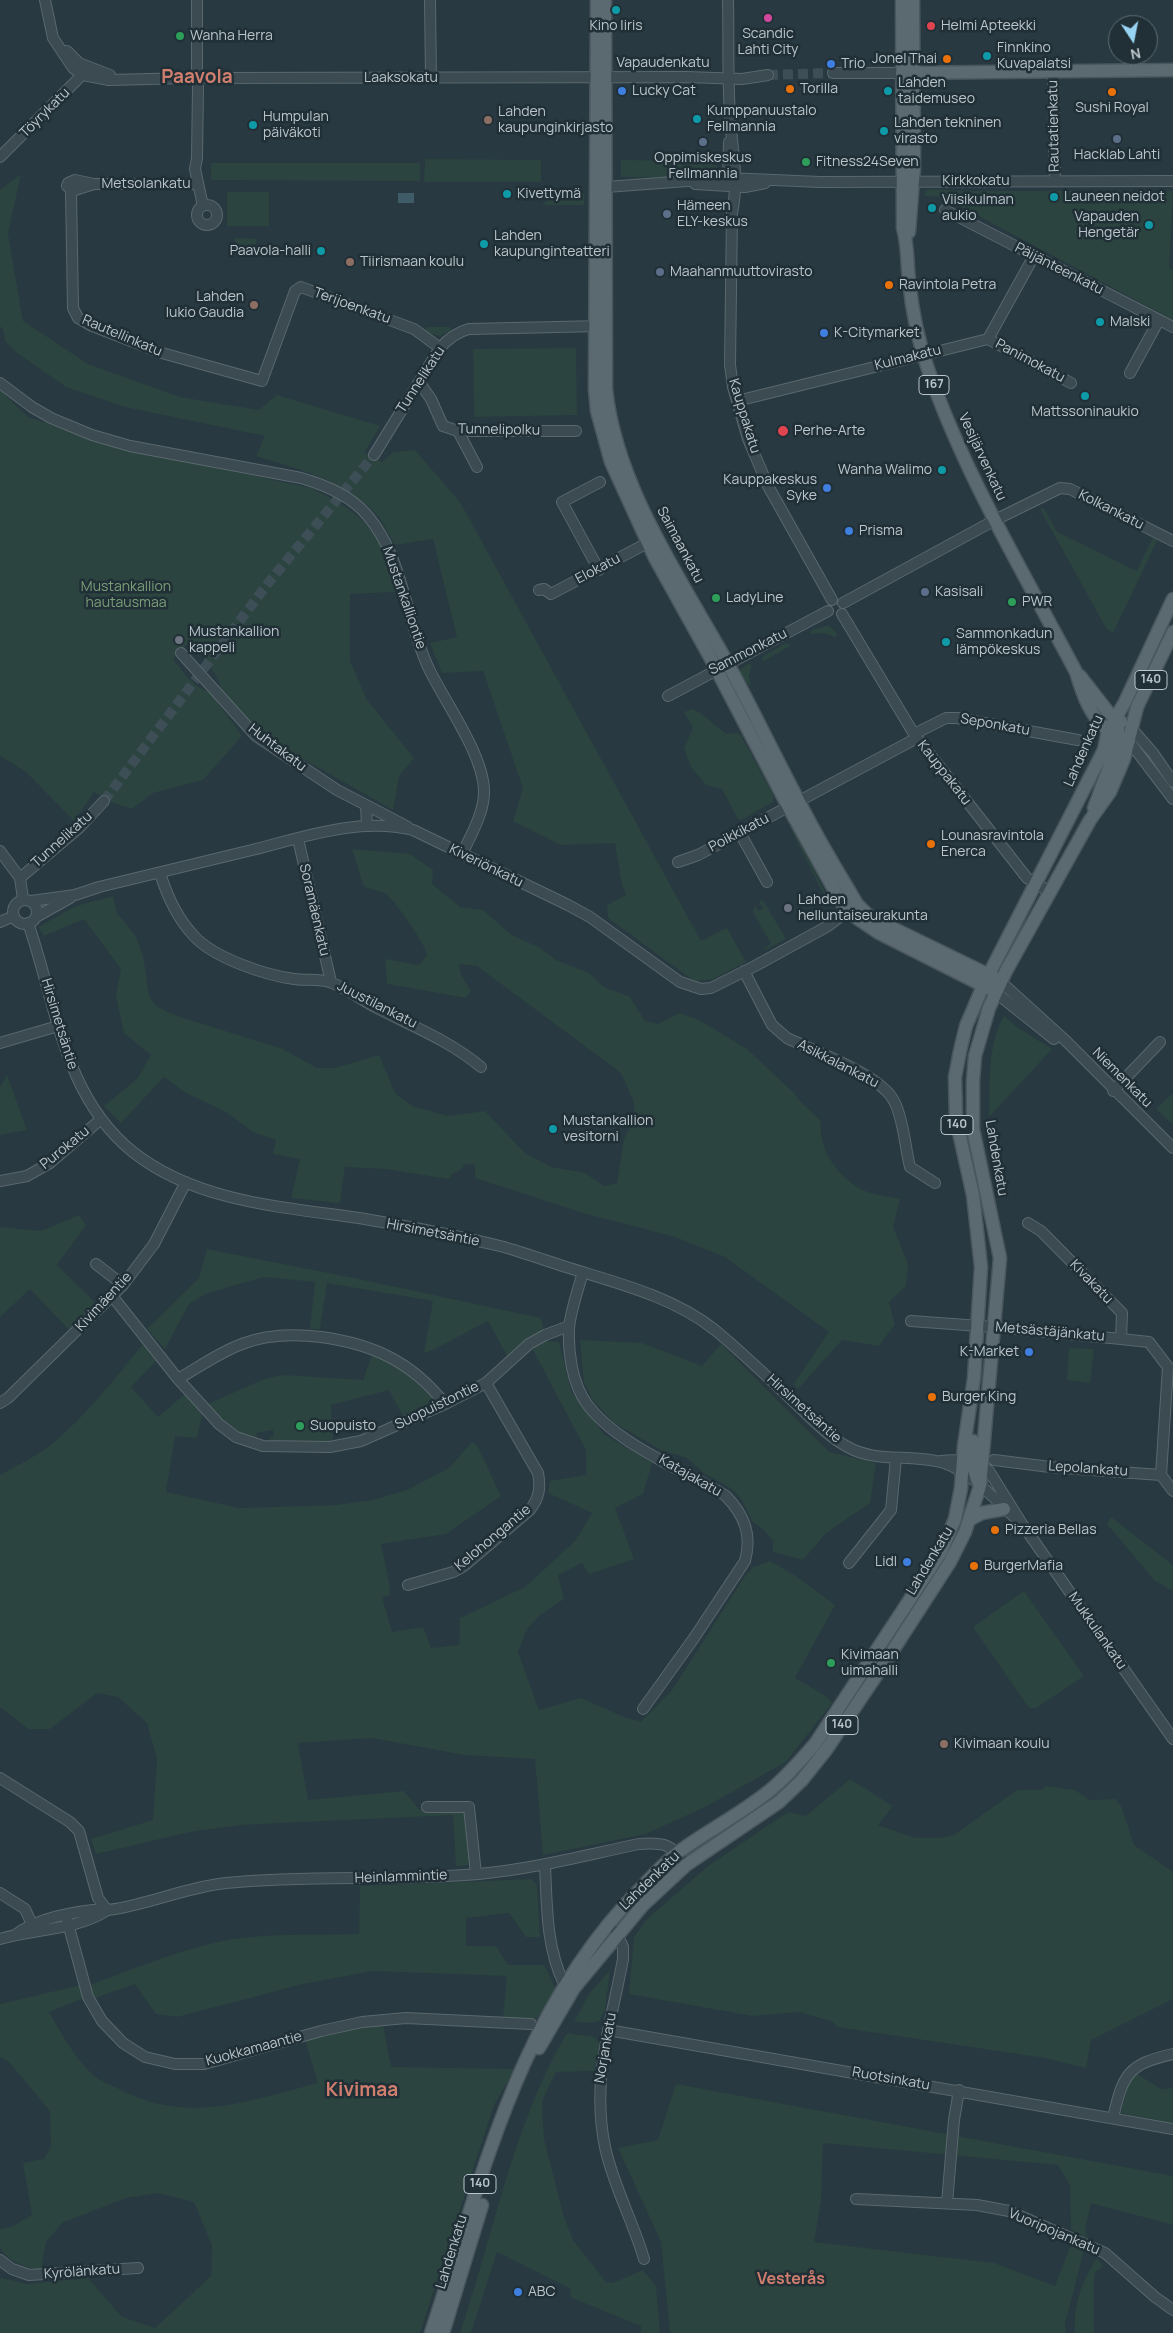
<!DOCTYPE html>
<meta charset="utf-8">
<style>
body{margin:0}
#map{position:relative;width:1173px;height:2333px;overflow:hidden;background:#283941;font-family:Manrope,sans-serif}
canvas{display:block}
.north{position:absolute;left:1108px;top:15px;width:50px;height:50px;box-sizing:border-box;background:#212f36;border:1px solid #5e6b72;border-radius:50%;rotate:169deg;font-size:14px;font-weight:700;line-height:20px;text-align:center;color:#b9c5cb}
.north::after{content:'';display:block;margin:auto;width:18px;height:22px;background:#97d3f2;clip-path:polygon(50% 0,100% 100%,50% 72%,0 100%)}
</style>
<div id="map">
<canvas width="1173" height="2333"></canvas>
<div class="north">N</div>
</div>
<script>
const g = document.querySelector('canvas').getContext('2d');
g.lineJoin = 'round';
function paint(path, color) {
  g.fillStyle = color;
  g.fill(path, 'evenodd');
}
function stroke(path, color, width, dash) {
  g.strokeStyle = color;
  g.lineWidth = width;
  g.lineCap = dash ? 'butt' : 'round';
  g.setLineDash(dash || []);
  g.stroke(path);
}
function write(font, color, halo, rows, align = 'center') {
  g.font = font + ' Manrope,sans-serif';
  g.lineWidth = 5;
  g.setLineDash([]);
  g.textBaseline = 'middle';
  g.strokeStyle = halo;
  g.fillStyle = color;
  for (const [text, x, y, turn = 0] of rows) {
    g.save();
    g.translate(x, y);
    g.rotate((+turn || 0) * Math.PI / 180);
    g.textAlign = isNaN(turn) ? turn : align;
    if (halo) g.strokeText(text, 0, 0);
    g.fillText(text, 0, 0);
    g.restore();
  }
}
paint(new Path2D(`
 M425,159l116,1v22h-117z
 M621,160l96,1v16h-96z
 M211,163h209v18l-209,-1z
 M21,174l-13,60 15,87 65,43 92,33 79,13 18,-15 103,31 -16,27 18,9 11,-10 22,-2 45,52 241,439 26,-13 19,34 -33,17 -19,2 -86,-63 -1,-13 19,-10 -4,-10 -7,-42 -54,2 -48,-24 10,-33 -40,-117 -41,2 -12,-30 27,-6 -24,-98 -38,6c-6,-9 -11,-22 -18,-30 -32,-35 -77,-45 -121,-59l9,-20 -140,-29 -59,-20 -50,-35 -11,-11 -1,-9 -4,-6v-136z
 M929,189l29,2h215l-4,77 4,2v50l-230,-123 -18,-1v-4z
 M227,192h42v34h-42z
 M556,193h28v12h-42z
 M235,238l21,1v13h-21z
 M426,327h24l1,3 -11,6 -15,-4z
 M576,348l1,67 -103,2 -1,-68z
 M0,390l28,27 46,15 24,11 213,45c52,25 75,46 86,104l-47,2v67l17,39 47,58 -15,18 -6,34 -120,-68 -23,-18 -27,-31 -6,-16 -26,-37 -18,19c10,13 21,29 37,33l32,44 -39,44 -50,13 -21,16 -18,-6 -20,-11 -20,29 -49,-50 -25,-15z
 M1043,507l14,25 80,39 16,-34 5,2 -45,94 -7,-5 -66,-119z
 M828,625l8,7 1,4 -3,1 -9,-4 -15,1 2,-4z
 M786,643l4,1v2l-26,15 -2,-1 1,-4z
 M747,664l5,1 -3,11 2,9 -1,1 -11,-12 2,-5z
 M692,709l7,3 27,22 12,-1 3,2 33,62 -1,5 -32,18 -3,-1 -16,-30 -16,-4 -15,-18 -7,-19 9,-20 -9,-16z
 M790,827h2l39,77 -1,3z
 M352,849l58,5 23,16 -1,14 28,23 23,3 29,25 28,13 16,12 33,13 15,14 26,10 15,24 13,3 22,-11 19,7 48,29 47,44 6,8 21,20c-3,27 15,53 38,67 11,7 29,8 41,11l-7,28 15,37 -2,22 -17,16 6,22 -16,22 -37,-6 -44,49 -5,-4 36,-53 -104,-75 -50,-20 -92,-24 -108,-35v-13l-11,-1 -3,6 -8,3 -4,6 -64,-10 -40,-2 -5,36 -49,-5 9,-39 -27,-5 3,-14 -23,-8 -27,-20 -40,-19 -22,-16 -43,46 -17,-17 33,-27 14,-24 -27,-22 -8,-37 5,-27 -37,-50 -40,17 -6,-9 38,-21 37,-10 4,17 18,22 8,20 6,41 7,10 21,10 106,33 34,19h18l44,-13 16,38 17,13 36,10 37,-5 40,42 26,14 34,6 19,13 13,-3 7,-44 11,-22 -2,-17 -12,-27 -144,-107 -18,-2 2,11 10,16 -5,7 -79,-14 -2,-25 34,6 8,-10c-1,-10 -31,-53 -40,-60 -5,-4 -16,-6 -23,-8z
 M763,900l23,39 -21,11 -1,-2 7,-4 -18,-32 2,-7 3,6 5,-2 -4,-8z
 M1004,1016l14,12 34,21 -63,68c1,-33 -2,-72 15,-101z
 M7,1075l20,55 -27,5v-48z
 M1173,1093v32l-17,-16z
 M79,1215l7,10 -29,40 41,40 -28,26 -40,-42 -30,28v-90l41,4z
 M207,1249l152,30 182,39 3,12 -37,26 -19,-35 -55,29 -9,3 9,-52 -106,-18 -7,46h-10l5,-47 -51,-5 -59,17 -16,10 -24,45 -18,-20 52,-51z
 M580,1340l62,3 60,23 19,-22 108,108 47,11 -6,40 -44,30 -23,27 -30,-8v-11l-8,-10 -13,-10 -10,-21 -10,-11 -28,-16 -17,-15 -26,-8 -48,-28 -20,-22 -9,-18z
 M545,1341l14,1 12,49 16,22 18,22 47,28 -9,31 -28,14 19,51 -45,15 -7,-11 -24,12 6,24 -24,16 -13,14 -9,23 21,58 42,-12 43,19 17,5 31,-32 71,-111 10,-12 17,-6 26,15 39,29 -40,73 31,18 6,7 -46,59 -81,45 -59,27 -103,21 -8,-96 -71,-4 -92,-17 -74,5 10,57 96,-9 15,18 47,2 6,54 -16,1 -3,-51 -213,10 -50,7 -94,22 -5,-15 62,-19 4,-61 -10,-36 -29,-26 -21,-4 -47,36h-22l-28,-22v-232c18,-10 37,-19 53,-32 34,-28 62,-65 90,-99l13,17 -25,26 27,30 27,-23 17,21 -5,23 -22,-2 -9,56 74,16 96,-3 37,-5 34,-10 42,-22 23,-26 5,3 24,51 -55,38 -65,10 8,37 1,14 -8,2 10,35 31,-5 8,21 28,-3 1,-27 65,-31 51,-47 16,-27 -44,-20 2,-12 36,-6v-25l-54,-102z
 M1069,1348l25,1 -4,34 -23,-3z
 M373,1352l18,9 46,40 -34,15 -14,-26 -58,15 2,36 -63,1v-5l4,-1 -1,-6 -17,3 2,7c-25,-8 -34,-14 -50,-36l56,-25 20,-4 79,5z
 M1111,1517l62,48v26l-18,-10 -48,-57z
 M1024,1591l60,85 -48,32h-7l-56,-81z
 M850,1779l43,27 -15,19 38,13h24l14,-3 63,-45h24l5,-4 29,4 14,10 27,-1 6,9 12,37 39,27v127l-82,41 -5,28 -41,-10 -208,-31 -4,-5 -33,-10 -48,4 -123,-22 5,-57 12,-17 62,-54 80,-54 18,4z
 M532,1879l5,6 3,52h-14l-17,-24 -43,5v28h30l12,19h36l12,24 -20,31 -33,-2 4,-42 -134,-5 -70,13 -126,33 -21,-3 -21,-30 -40,14 -6,-13c44,-15 88,-35 134,-44 44,-9 92,-5 136,-7l1,-48z
 M610,1970l-5,40 -6,11 -7,2 -18,-1 15,-28z
 M81,1985l3,13 -35,14c13,22 25,45 43,62 7,7 19,11 27,15 69,36 129,12 199,-6l-13,-43 49,-13 29,-3 8,43 124,2 -21,36 -74,228h-420v-55l28,6 60,-6 34,39 33,11 56,-52 1,-30 -18,-44 -36,-9 -32,5 -64,25 -16,19 -5,28c-13,-2 -37,-9 -41,-24 0,-5 0,-12 0,-17l11,-2 21,-12 -9,-52 21,-4 7,-13 -1,-35 -41,-49 -9,-5v-53z
 M567,2033l27,4 6,7 -6,27 -38,1 -14,29 2,38 20,78 9,23 33,42 7,1 30,-13 13,16 4,47h-19v-7l-71,-29 1,-8 -74,-37 -26,81h-11c33,-97 54,-212 107,-300z
 M1134,2072l27,17 12,-1v35l-52,-10 6,-26z
 M676,2084l497,92v49l-82,-22 -6,26 3,10 -17,-10 -1,-44 -12,-20 -235,-22 -2,59 -7,40 180,21 61,23 16,-41 13,5 -19,74 1,9h-396l-9,-91 -43,-94 40,-8z
 M1097,2258l6,8 -8,6 -1,6v55h-19c-2,-27 7,-53 22,-75z`), '#2b443f');
paint(new Path2D(`
 M398,193h16v10h-16z`), '#3f5b68');
stroke(new Path2D(`
 M768,75l65,-2
 M104,801l165,-219 105,-127`), '#3e4e56', 10, [10, 5]);
const minor = new Path2D(`
 M45,0l8,38 20,30 10,7 26,5 80,-2
 M197,0v69
 M430,0l1,78
 M728,0c1,43 -1,87 3,130 3,28 7,55 1,83l-2,152 3,22 15,52 20,47 64,114
 M67,51l12,12 31,12
 M1053,71l2,110
 M833,73h69
 M206,78l481,-1 55,2 26,-4
 M198,87l-1,71 -2,11 8,37
 M0,157l89,-89
 M728,183l1,-41
 M94,184l-19,-4 -7,3 -1,3 5,5 22,-7h104
 M695,184l50,3 20,-4
 M600,185l6,2 122,-9 92,4 353,-1
 M71,191l2,117 5,10 14,8 70,27 100,28 33,-90 6,-4 113,42 26,19
 M197 215a10 10 0 1 1 20 0a10 10 0 1 1-20 0Z
 M945,210l228,117
 M988,339l83,44
 M1130,373l29,-53
 M419,382l12,17 12,27 15,5h118
 M0,383l32,24 19,11 41,17 38,11 171,32c24,7 49,17 66,37 37,43 38,104 62,154 16,33 54,85 55,121 1,21 -13,45 -22,64
 M737,401l251,-62 46,-83
 M458,431l19,36
 M374,455l66,-107c8,-9 17,-16 29,-19l132,-3
 M599,570l-37,-68 38,-20
 M539,590l5,-1 7,5 102,-54
 M843,603l152,-83 65,-32 10,1 103,52
 M842,614l72,120 113,144 23,14
 M181,653l75,83 81,54 29,15 1,21
 M668,696l160,-85
 M1132,729l21,24 20,29
 M914,734l32,-16h11l121,22
 M1129,741l44,58
 M366,805l42,22
 M740,833l27,49
 M298,839l33,143
 M0,851l20,27 3,21
 M678,862l20,-7 219,-117
 M160,873c7,23 17,45 34,63 20,22 71,39 100,43 12,2 27,-1 38,4 16,6 31,18 47,26 35,18 71,32 102,58
 M20,878l59,-50 25,-27
 M13 912a12 12 0 1 1 24 0a12 12 0 1 1-24 0Z
 M31,901l44,-6 24,-8c51,-12 102,-25 153,-37 52,-13 107,-33 161,-20l155,75 22,12 90,65 21,7 10,-1 44,-22 73,-40 24,-18
 M36,917l34,-19
 M0,922l14,-6
 M28,923c28,80 35,173 105,229 63,50 150,55 226,66 47,8 95,17 141,28 22,6 44,14 66,21 51,16 106,29 149,63 29,24 56,50 83,76 15,14 30,30 48,40 30,18 65,7 98,17 28,9 55,41 78,61
 M744,971l28,54 15,13c29,14 96,37 108,65 9,19 10,44 15,64l25,16
 M1001,982l65,59 107,107
 M995,992l59,47
 M0,1043l58,-17
 M1113,1091l47,-49
 M0,1181l27,-5 23,-13 50,-43
 M1028,1223l13,8 81,82 -1,26 28,3 19,25 -7,108
 M96,1264l27,21
 M583,1272c-5,18 -12,37 -14,56 -1,24 3,56 18,76 29,40 97,66 139,92 19,20 26,39 19,65l-51,77 -51,71
 M113,1297l65,82 41,45 17,13 27,9 67,1 31,-6 84,-37 41,-21 43,-39 16,-9 24,-9
 M911,1321l83,6 127,12
 M178,1379c21,-12 42,-27 64,-35 26,-10 53,-10 79,-7 52,7 91,25 124,67
 M0,1403l8,-5 115,-113 31,-41 32,-62
 M994,1460l56,7 111,8 12,16
 M941,1461c15,-2 36,0 48,10l33,53 151,215
 M849,1563l42,-53 5,-52
 M408,1585l45,-13 11,-6 66,-56c9,-12 11,-22 8,-37l-52,-90
 M0,1778l70,44 9,9 19,67 9,12
 M427,1807h42l7,67
 M545,1865c2,40 1,82 19,119
 M0,1893l25,16 9,20
 M66,1916l22,81 14,24 21,22 22,14 30,7h29l117,-33 41,-9 44,-4 125,6
 M616,1931l7,16v12c-12,66 -32,119 -18,188 8,38 28,74 39,112
 M15,1935c21,-16 52,-22 78,-25 5,-1 10,1 15,0 40,-5 78,-23 118,-27 84,-8 169,-2 253,-9 55,-5 107,-19 160,-30 25,-2 33,0 47,21
 M0,1939c34,-10 76,-9 106,-28
 M608,2030l565,99
 M1113,2118c10,-44 15,-54 60,-64
 M856,2199l121,6 32,6 96,42 50,44 18,13
 M947,2203l7,-83 5,-30
 M0,2260l12,9 17,6 109,-7`);
const major = new Path2D(`
 M597,0l-2,389 2,22 14,51 43,94 56,101 78,149 52,94 8,12 31,21 111,56
 M605,0l1,389c10,97 75,190 122,275 27,50 51,101 78,151 16,31 34,60 51,89l10,10 19,11 111,54
 M902,0l1,228c5,17 4,35 6,52 3,30 9,61 19,89 37,107 96,204 148,303 6,20 14,45 32,58 6,5 14,8 21,11
 M902,73l271,-3
 M909,232l5,-65 -1,-167
 M1080,676l28,36 13,10
 M1094,808l24,-65v-15
 M973,1441l-1,23 6,18
 M971,1519l11,-6 22,-4
 M539,2048l35,-60 69,-83 43,-40 93,-63 23,-22 24,-30 58,-86 66,-102 15,-30 15,-46 20,-228 -27,-129v-49l2,-24 14,-48 17,-37 84,-151 20,-28 14,-33 13,-52 36,-75
 M431,2333c53,-160 88,-323 211,-446 11,-12 24,-26 38,-36 30,-22 65,-39 94,-64 15,-13 28,-28 41,-43l126,-192 14,-33 6,-31 3,-42 10,-68 7,-111 -8,-72 -17,-76 -1,-42 5,-26 6,-25 17,-40 121,-236 4,-19 17,-29 48,-103
 M443,2333l39,-128`);
stroke(minor, '#5a686e', 12);
stroke(major, '#49565d', 15);
stroke(minor, '#3c4a51', 10);
stroke(major, '#5b6a70', 12);
for (const [x, y, r, color] of [
 [616,10,5,"#0f9aa8"],
 [768,18,5,"#d1479c"],
 [931,26,5,"#e0444e"],
 [180,36,5,"#2e9e5b"],
 [987,56,5,"#0f9aa8"],
 [947,59,5,"#e8710a"],
 [831,64,5,"#3f7fe0"],
 [790,89,5,"#e8710a"],
 [622,91,5,"#3f7fe0"],
 [888,91,5,"#0f9aa8"],
 [1112,92,5,"#e8710a"],
 [697,119,5,"#0f9aa8"],
 [488,120,5,"#8d6e63"],
 [253,125,5,"#0f9aa8"],
 [884,131,5,"#0f9aa8"],
 [1117,139,5,"#5c6f8a"],
 [703,142,5,"#5c6f8a"],
 [806,162,5,"#2e9e5b"],
 [507,194,5,"#0f9aa8"],
 [1054,197,5,"#0f9aa8"],
 [932,208,5,"#0f9aa8"],
 [667,214,5,"#5c6f8a"],
 [1149,225,5,"#0f9aa8"],
 [484,244,5,"#0f9aa8"],
 [321,251,5,"#0f9aa8"],
 [350,262,5,"#8d6e63"],
 [660,272,5,"#5c6f8a"],
 [889,285,5,"#e8710a"],
 [254,305,5,"#8d6e63"],
 [1100,322,5,"#0f9aa8"],
 [824,333,5,"#3f7fe0"],
 [1085,396,5,"#0f9aa8"],
 [783,431,6,"#e0444e"],
 [942,470,5,"#0f9aa8"],
 [827,488,5,"#3f7fe0"],
 [849,531,5,"#3f7fe0"],
 [925,592,5,"#5c6f8a"],
 [716,598,5,"#2e9e5b"],
 [1012,602,5,"#2e9e5b"],
 [179,640,5,"#6b7280"],
 [946,642,5,"#0f9aa8"],
 [931,844,5,"#e8710a"],
 [788,908,5,"#6b7280"],
 [553,1129,5,"#0f9aa8"],
 [1029,1352,5,"#3f7fe0"],
 [932,1397,5,"#e8710a"],
 [300,1426,5,"#2e9e5b"],
 [995,1530,5,"#e8710a"],
 [907,1562,5,"#3f7fe0"],
 [974,1566,5,"#e8710a"],
 [831,1663,5,"#2e9e5b"],
 [944,1744,5,"#8d6e63"],
 [518,2292,5,"#3f7fe0"]
]) {
  const dot = new Path2D();
  dot.arc(x, y, r, 0, 2 * Math.PI);
  g.fillStyle = color;
  g.fill(dot);
  stroke(dot, '#212f36', 2);
}
for (const [x, y, w] of [
 [934,385,30],
 [1151,680,32],
 [957,1125,32],
 [842,1725,32],
 [480,2184,32]
]) {
  const box = new Path2D();
  box.roundRect(x - w / 2, y - 9.5, w, 19, 4);
  g.fillStyle = '#212f36';
  g.fill(box);
  stroke(box, '#b9c5cb', 1);
}
write('bold 12px', '#b9c5cb', null, [
 ["167",934,385],
 ["140",1151,680],
 ["140",957,1125],
 ["140",842,1725],
 ["140",480,2184]
]);
write('14px', '#b9c5cb', '#212f36', [
 ["Kino Iiris",616,26,"center"],
 ["Helmi Apteekki",941,26],
 ["Scandic",768,34,"center"],
 ["Lahti City",768,50,"center"],
 ["Wanha Herra",190,36],
 ["Finnkino",997,48],
 ["Kuvapalatsi",997,64],
 ["Jonel Thai",937,59,"right"],
 ["Trio",841,64],
 ["Lahden",898,83],
 ["taidemuseo",898,99],
 ["Torilla",800,89],
 ["Lucky Cat",632,91],
 ["Sushi Royal",1112,108,"center"],
 ["Kumppanuustalo",707,111],
 ["Fellmannia",707,127],
 ["Lahden",498,112],
 ["kaupunginkirjasto",498,128],
 ["Humpulan",263,117],
 ["päiväkoti",263,133],
 ["Lahden tekninen",894,123],
 ["virasto",894,139],
 ["Hacklab Lahti",1117,155,"center"],
 ["Oppimiskeskus",703,158,"center"],
 ["Fellmannia",703,174,"center"],
 ["Fitness24Seven",816,162],
 ["Kivettymä",517,194],
 ["Launeen neidot",1064,197],
 ["Viisikulman",942,200],
 ["aukio",942,216],
 ["Hämeen",677,206],
 ["ELY-keskus",677,222],
 ["Vapauden",1139,217,"right"],
 ["Hengetär",1139,233,"right"],
 ["Lahden",494,236],
 ["kaupunginteatteri",494,252],
 ["Paavola-halli",311,251,"right"],
 ["Tiirismaan koulu",360,262],
 ["Maahanmuuttovirasto",670,272],
 ["Ravintola Petra",899,285],
 ["Lahden",244,297,"right"],
 ["lukio Gaudia",244,313,"right"],
 ["Malski",1110,322],
 ["K-Citymarket",834,333],
 ["Mattssoninaukio",1085,412,"center"],
 ["Perhe-Arte",794,431],
 ["Wanha Walimo",932,470,"right"],
 ["Kauppakeskus",817,480,"right"],
 ["Syke",817,496,"right"],
 ["Prisma",859,531],
 ["Kasisali",935,592],
 ["LadyLine",726,598],
 ["PWR",1022,602],
 ["Mustankallion",189,632],
 ["kappeli",189,648],
 ["Sammonkadun",956,634],
 ["lämpökeskus",956,650],
 ["Lounasravintola",941,836],
 ["Enerca",941,852],
 ["Lahden",798,900],
 ["helluntaiseurakunta",798,916],
 ["Mustankallion",563,1121],
 ["vesitorni",563,1137],
 ["K-Market",1019,1352,"right"],
 ["Burger King",942,1397],
 ["Suopuisto",310,1426],
 ["Pizzeria Bellas",1005,1530],
 ["Lidl",897,1562,"right"],
 ["BurgerMafia",984,1566],
 ["Kivimaan",841,1655],
 ["uimahalli",841,1671],
 ["Kivimaan koulu",954,1744],
 ["ABC",528,2292]
], 'left');
write('14px', '#b9c5cb', '#212f36', [
 ["Vapaudenkatu",663,63],
 ["Laaksokatu",401,78],
 ["Töyrykatu",45,113,-45],
 ["Rautatienkatu",1054,126,-91],
 ["Kirkkokatu",976,181],
 ["Metsolankatu",146,184],
 ["Päijänteenkatu",1059,269,27],
 ["Terijoenkatu",352,306,20],
 ["Rautellinkatu",122,336,23],
 ["Kulmakatu",908,358,-14],
 ["Panimokatu",1030,361,28],
 ["Tunnelikatu",421,380,-57],
 ["Kauppakatu",744,416,73],
 ["Tunnelipolku",499,430,1],
 ["Vesijärvenkatu",982,457,65],
 ["Kolkankatu",1111,510,27],
 ["Saimaankatu",680,545,62],
 ["Elokatu",598,569,-28],
 ["Mustankalliontie",404,598,71],
 ["Sammonkatu",748,652,-27],
 ["Seponkatu",995,725,10],
 ["Huhtakatu",277,748,37],
 ["Lahdenkatu",1084,751,-66],
 ["Kauppakatu",944,773,52],
 ["Poikkikatu",739,833,-28],
 ["Tunnelikatu",62,840,-42],
 ["Kiveriönkatu",486,866,26],
 ["Soramäenkatu",314,910,77],
 ["Juustilankatu",377,1005,27],
 ["Hirsimetsäntie",59,1024,73],
 ["Asikkalankatu",838,1064,27],
 ["Niemenkatu",1122,1078,45],
 ["Purokatu",65,1148,-39],
 ["Lahdenkatu",996,1158,80],
 ["Hirsimetsäntie",433,1233,11],
 ["Kivakatu",1091,1282,46],
 ["Kivimäentie",104,1302,-47],
 ["Metsästäjänkatu",1050,1332,5],
 ["Suopuistontie",437,1406,-26],
 ["Hirsimetsäntie",804,1409,42],
 ["Lepolankatu",1088,1469,4],
 ["Katajakatu",690,1476,30],
 ["Kelohongantie",493,1538,-40],
 ["Lahdenkatu",930,1561,-59],
 ["Mukkulankatu",1097,1631,55],
 ["Heinlammintie",401,1877,-2],
 ["Lahdenkatu",650,1881,-44],
 ["Norjankatu",606,2048,-80],
 ["Kuokkamaantie",254,2049,-15],
 ["Ruotsinkatu",891,2079,10],
 ["Vuoripojankatu",1054,2232,23],
 ["Lahdenkatu",452,2252,-73],
 ["Kyrölänkatu",82,2272,-4]
]);
write('14px', '#7a9f79', '#212f36', [
 ["Mustankallion",126,587],
 ["hautausmaa",126,603]
]);
write('bold 16px', '#d07f6f', '#212f36', [
 ["Vesterås",791,2280]
]);
write('bold 19px', '#d07f6f', '#212f36', [
 ["Paavola",197,78],
 ["Kivimaa",362,2091]
]);
</script>
